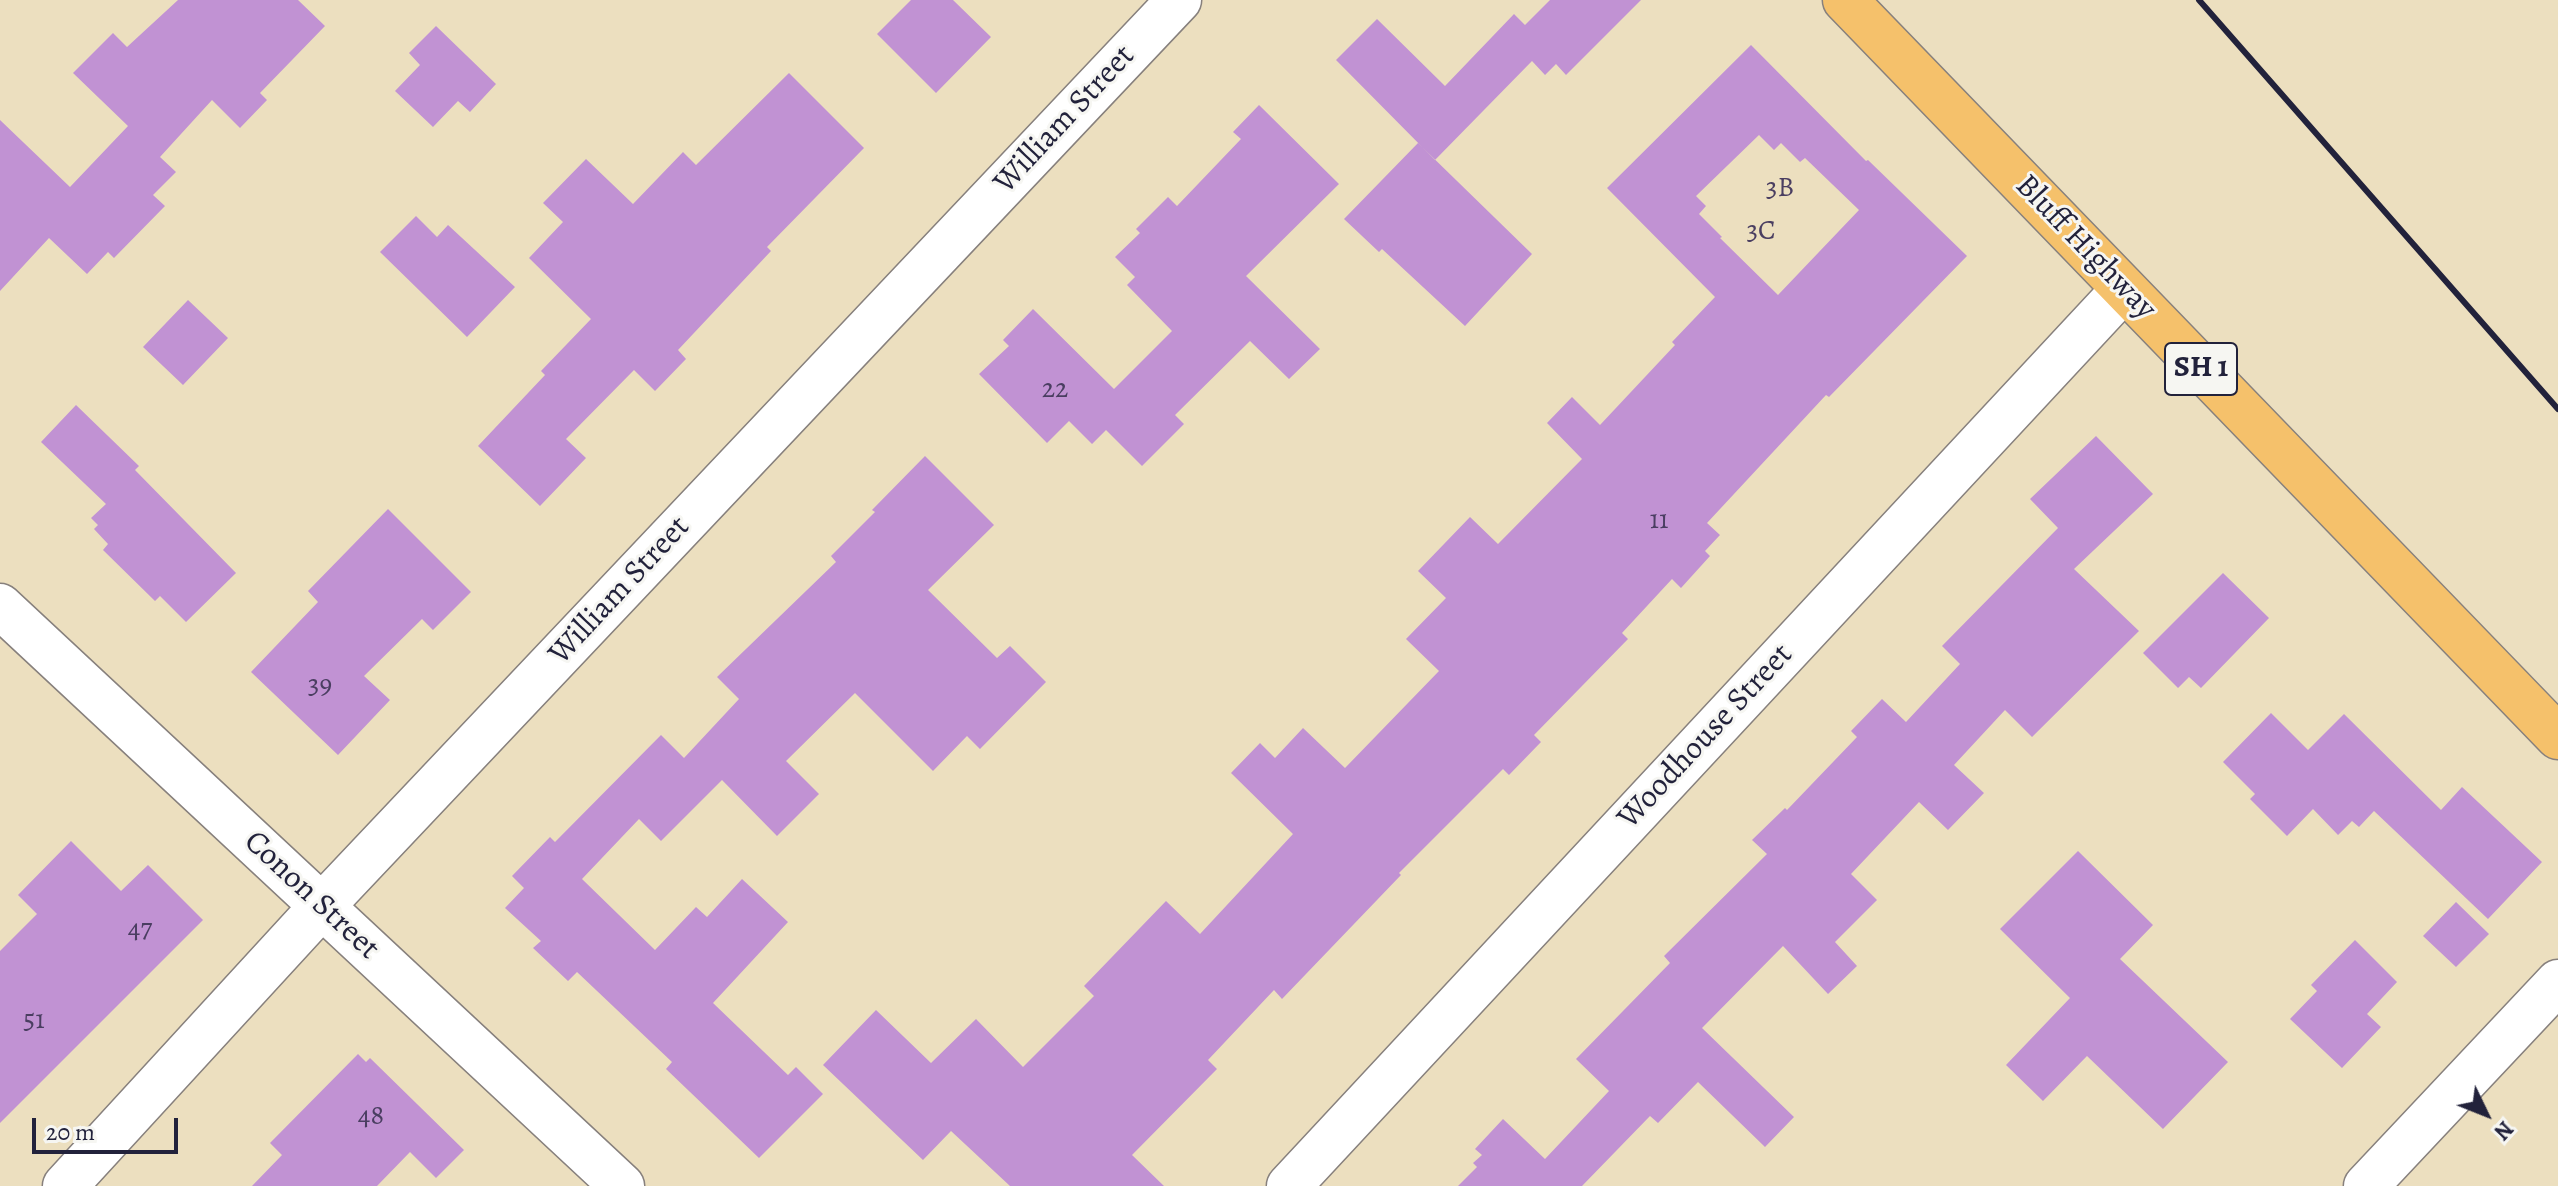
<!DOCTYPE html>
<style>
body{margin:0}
#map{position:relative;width:2558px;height:1186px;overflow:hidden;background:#ecdfbf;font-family:Alegreya,serif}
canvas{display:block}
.north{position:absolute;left:2446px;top:1074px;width:80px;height:80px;-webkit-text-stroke:6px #f6f6f2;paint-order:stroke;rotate:133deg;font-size:22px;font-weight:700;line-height:32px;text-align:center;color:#22223b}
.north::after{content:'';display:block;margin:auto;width:28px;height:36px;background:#22223b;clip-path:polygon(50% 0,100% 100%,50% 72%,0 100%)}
.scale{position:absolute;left:32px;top:1118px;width:146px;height:36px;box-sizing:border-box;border:4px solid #22223b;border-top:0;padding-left:10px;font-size:24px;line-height:28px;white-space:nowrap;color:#22223b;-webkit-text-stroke:6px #f6f6f2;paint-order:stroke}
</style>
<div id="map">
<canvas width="2558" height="1186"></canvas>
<div class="north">N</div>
<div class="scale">20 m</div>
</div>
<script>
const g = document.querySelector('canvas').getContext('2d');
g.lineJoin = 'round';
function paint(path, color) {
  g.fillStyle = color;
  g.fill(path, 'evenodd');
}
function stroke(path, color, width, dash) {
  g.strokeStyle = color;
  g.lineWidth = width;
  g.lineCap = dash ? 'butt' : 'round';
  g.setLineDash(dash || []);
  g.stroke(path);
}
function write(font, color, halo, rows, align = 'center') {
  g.font = font + ' Alegreya,serif';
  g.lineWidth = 6;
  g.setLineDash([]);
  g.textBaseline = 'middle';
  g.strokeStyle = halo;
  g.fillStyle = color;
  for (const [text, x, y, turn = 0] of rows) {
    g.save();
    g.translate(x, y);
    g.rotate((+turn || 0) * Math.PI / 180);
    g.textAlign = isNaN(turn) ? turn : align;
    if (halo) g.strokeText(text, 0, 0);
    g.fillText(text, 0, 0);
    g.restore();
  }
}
paint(new Path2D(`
 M178,0h120l27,26 -65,67 7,7 -27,28 -28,-28 -52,57 16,15 -23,23 12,11 -51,52 -6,-6 -21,22 -38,-36 -49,53v-171l70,67 58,-61 -55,-53 40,-40 14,14z
 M911,0h42l38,37 -55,56 -59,-59z
 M1550,0h91l-75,75 -10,-11 -11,11 -13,-14 -97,99 -99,-100 41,-41 68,67 69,-72 11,11z
 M436,26l60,58 -26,28 -12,-11 -25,26 -38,-36 25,-26 -11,-12z
 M1751,45l115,116 2,-1 99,96 -138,141 -3,-2 -119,128 13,12 -15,16 5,5 -29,32 -9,-9 -50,54 6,6 -94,96 7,7 -32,33 -6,-6 -104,104 2,2 -119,124 -8,-9 -66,70 9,9 -85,86 32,31h-154l-59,-55 -28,29 -100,-95 53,-55 55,53 45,-44 47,48 71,-71 -10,-10 82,-85 34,33 93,-100 -62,-61 29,-30 15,15 28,-30 42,40 94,-97 -33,-32 40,-41 -28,-27 52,-54 28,27 84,-85 -35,-36 25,-26 28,28 75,-80 -3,-3 43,-45 -108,-109zM1759,135l15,15 7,-7 19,19 5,-4 54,52 -81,85 -58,-57 2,-1 -23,-23 7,-8 -10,-10z
 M789,73l75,75 -97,99 4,4 -93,99 8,9 -31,32 -21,-21 -68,69 20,19 -46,48 -62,-60 67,-71 -4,-4 50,-52 -62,-61 34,-36 -20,-19 43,-44 47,45 50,-52 13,13z
 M1259,105l80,79 -93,92 74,73 -31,30 -39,-38 -75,74 9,9 -42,42 -36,-36 -14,14 -23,-23 -22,22 -68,-69 30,-28 -6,-6 30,-31 81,80 58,-58 -45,-46 8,-8 -20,-20 25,-24 -4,-4 32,-32 9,9 64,-67 -8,-7z
 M1418,143l114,111 -67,72 -83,-77 -3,3 -35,-33z
 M416,216l21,21 11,-12 67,62 -48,50 -87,-85z
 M188,300l40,38 -45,47 -40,-38z
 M76,405l63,61 -4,4 101,103 -50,49 -26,-26 -5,5 -52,-51 5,-6 -14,-15 4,-4 -7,-7 15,-14 -65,-62z
 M2096,436l57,58 -79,75 65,62 -107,106 -27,-27 -51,55 30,28 -36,37 -29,-28 -68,72 26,26 -42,42 22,24 -29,28 -45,-48 -81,82 92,89 -29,30 -67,-65 -40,41 -8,-7 -68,70h-124l19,-19 -4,-4 9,-8 -7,-6 28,-30 42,40 64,-68 -33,-32 94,-96 -6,-7 103,-102 -15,-14 33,-32 2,2 70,-73 -6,-6 31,-32 24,23 54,-58 -18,-18 116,-118 -28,-29z
 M925,456l69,69 -66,65 69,68 13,-12 36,36 -66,67 -13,-13 -34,35 -78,-78 -69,68 33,33 -42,42 -55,-56 -61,61 -22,-22 -57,60 73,71 41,-43 11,10 35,-38 46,43 -75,81 75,72 8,-8 27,27 -64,64 -93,-89 6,-7 -95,-90 -9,9 -35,-33 8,-7 -36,-33 19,-20 -12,-12 38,-39 5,5 106,-107 23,23 55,-59 -22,-22 119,-115 -5,-6 44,-44 -3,-2z
 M388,509l83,83 -38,38 -11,-11 -58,57 26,24 -52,55 -87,-83 67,-70 -10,-11z
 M2223,573l46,45 -68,70 -12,-11 -11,11 -35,-35z
 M2271,713l37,37 36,-36 97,96 21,-23 80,75 -54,57 -114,-108 -15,16 -7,-6 -14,14 -25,-26 -26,27 -37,-37 5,-5 -32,-32z
 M71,841l50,50 27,-26 55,55 -203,203v-172l37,-37 -19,-19z
 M2078,851l75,74 -33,34 108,103 -65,67 -76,-73 -44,45 -37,-36 64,-67 -70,-69z
 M2456,902l33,32 -33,33 -33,-31z
 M2355,940l42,42 -30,32 14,13 -39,41 -52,-49 27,-28 -6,-6z
 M358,1054l8,8 4,-4 94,92 -28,28 -26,-26 -33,34h-125l30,-31 -12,-12z`), '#c192d3');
const street = new Path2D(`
 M0,606l622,580
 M65,1186l257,-280 857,-906
 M1289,1186l835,-897
 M2366,1186l192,-204`);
const highway = new Path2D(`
 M1845,0l713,737`);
stroke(street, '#87807d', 47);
stroke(highway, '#87807d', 47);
stroke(street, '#fff', 44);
stroke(highway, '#f5c16b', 44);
stroke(new Path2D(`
 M2199,0l359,409`), '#22223b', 6);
write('28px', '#4a3e61', null, [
 ["3B",1780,189],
 ["3C",1761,232],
 ["22",1055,390],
 ["11",1659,521],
 ["39",320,686],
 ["47",140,930],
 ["51",34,1021],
 ["48",371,1117]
]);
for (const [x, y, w] of [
 [2201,369,72]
]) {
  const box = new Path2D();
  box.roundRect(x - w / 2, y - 26, w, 52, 6);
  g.fillStyle = '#f6f6f2';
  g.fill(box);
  stroke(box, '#22223b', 2);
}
write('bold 30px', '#22223b', null, [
 ["SH 1",2201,369]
]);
write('32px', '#22223b', '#f6f6f2', [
 ["William Street",1065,120,-47],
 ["Bluff Highway",2085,248,46],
 ["William Street",620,591,-47],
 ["Woodhouse Street",1706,737,-47],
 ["Conon Street",311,896,43]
]);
</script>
